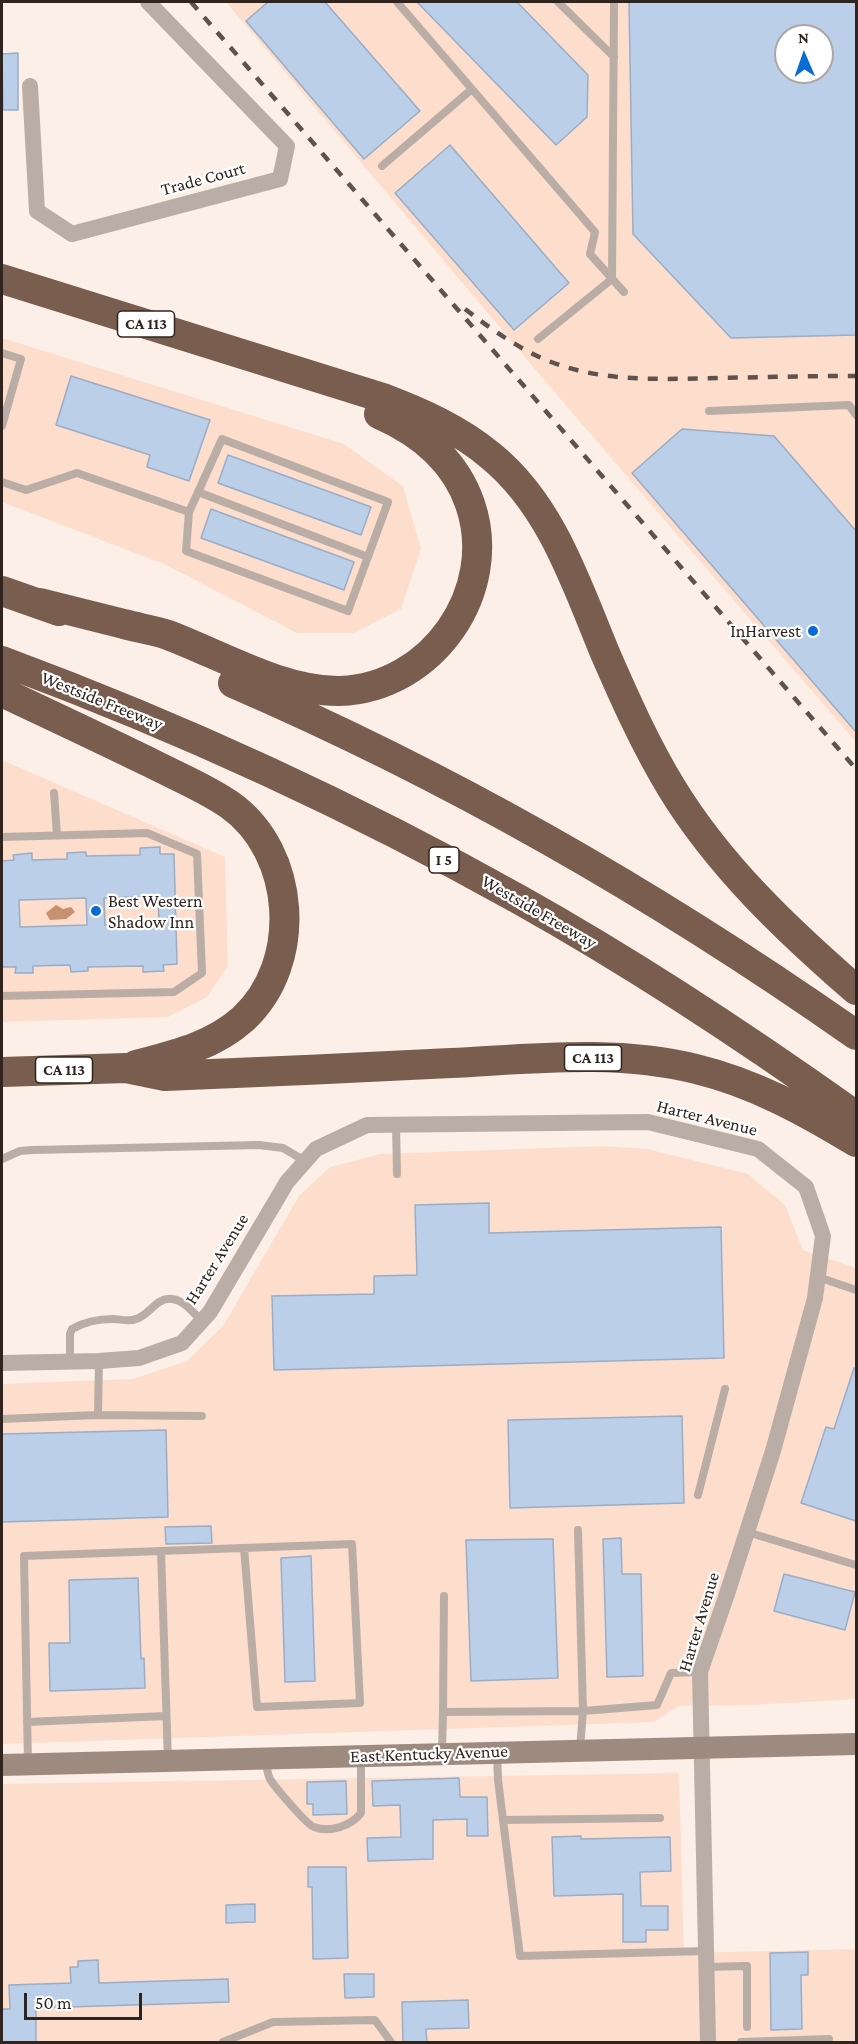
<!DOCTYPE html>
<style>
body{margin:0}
#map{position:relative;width:858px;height:2044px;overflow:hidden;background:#fbefe8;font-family:"Crimson Pro",serif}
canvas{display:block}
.frame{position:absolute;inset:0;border:3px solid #30241e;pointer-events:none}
.north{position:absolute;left:774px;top:24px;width:60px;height:60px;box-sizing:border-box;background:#fff;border:2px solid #aca7a5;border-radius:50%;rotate:358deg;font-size:16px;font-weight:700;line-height:24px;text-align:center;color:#30241e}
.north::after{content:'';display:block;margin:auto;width:21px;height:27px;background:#096bd4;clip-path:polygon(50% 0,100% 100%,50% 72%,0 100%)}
.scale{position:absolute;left:24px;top:1993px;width:118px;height:27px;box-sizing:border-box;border:3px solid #30241e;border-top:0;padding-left:8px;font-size:18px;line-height:21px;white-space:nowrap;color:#30241e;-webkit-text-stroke:4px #fff;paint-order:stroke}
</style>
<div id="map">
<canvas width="858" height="2044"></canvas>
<div class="frame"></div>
<div class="north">N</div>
<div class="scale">50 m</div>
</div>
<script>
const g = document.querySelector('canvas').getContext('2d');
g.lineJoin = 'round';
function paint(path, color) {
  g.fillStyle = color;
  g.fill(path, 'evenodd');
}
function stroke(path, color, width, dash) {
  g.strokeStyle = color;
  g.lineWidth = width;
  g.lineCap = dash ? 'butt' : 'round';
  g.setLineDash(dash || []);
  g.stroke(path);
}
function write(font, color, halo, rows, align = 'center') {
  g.font = font + ' "Crimson Pro",serif';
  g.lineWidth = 4.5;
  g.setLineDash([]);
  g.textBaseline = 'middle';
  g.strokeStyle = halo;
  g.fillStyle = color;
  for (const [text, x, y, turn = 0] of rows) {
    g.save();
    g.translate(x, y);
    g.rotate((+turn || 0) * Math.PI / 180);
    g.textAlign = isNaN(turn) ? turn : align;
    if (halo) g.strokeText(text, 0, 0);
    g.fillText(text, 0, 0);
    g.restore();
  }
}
paint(new Path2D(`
 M226,2h630v740l-300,-348zM786,36h36v36h-36z
 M2,338l342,106 59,42 18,63 -20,60 -48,24h-56l-133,-69 -162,-62z
 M2,760l223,97 3,109 -21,31 -39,20 -166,5z
 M603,1146l44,3 101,25 37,31 18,45 53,18v431l-105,6 -72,1 -25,16 -652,22v-360l131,-5 54,-18 36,-35 76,-130 31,-29 51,-13z
 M679,1773l5,180 172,-4v93h-854v-258z`), '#fddecd');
paint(new Path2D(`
 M56,905l7,4 8,-2 4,5 -9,7 -16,1 -4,-7z`), '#c69071');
const building = new Path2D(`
 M268,2h57l95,109 -56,48 -118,-138z
 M417,2h100l71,73 -1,42 -31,28z
 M629,2h227v333l-125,3 -98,-104zM786,36h36v36h-36z
 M18,53v57h-15l-1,-56z
 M450,145l119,138 -55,47 -119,-137z
 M71,376l139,44 -21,61 -42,-14 3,-12 -94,-30z
 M682,429l92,7 82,95v201l-224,-259z
 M228,455l143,52 -10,28 -143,-52z
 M211,509l143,53 -10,28 -143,-52z
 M160,847v7h14l3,110 -14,1 1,6 -21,1v-6l-55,1v4l-17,1 -1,-7 -37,1v7h-18l1,-6h-14v-106l12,-1 -1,-5 19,-2v7l35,-1v-6l19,-1v4l54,-1v-7zM158,896l1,27 -54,2 -1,-27zM86,898l1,27 -67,2 -1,-27z
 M489,1203v30l232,-6 3,131 -450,12 -2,-74 102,-2v-18l43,-1 -2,-70z
 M854,1368h2v153l-55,-18 25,-76 8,2z
 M682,1416l2,87 -174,5 -2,-88z
 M166,1430l2,87 -166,5v-88z
 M211,1526l1,17 -46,1 -1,-17z
 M621,1538l1,36h19l2,102 -36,1 -4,-138z
 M553,1539l5,139 -87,3 -5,-141z
 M311,1556l4,125 -30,1 -4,-124z
 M784,1574l71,18 -10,38 -71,-19z
 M138,1578l3,81 3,-1 1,30 -95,3 -1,-48h21l-1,-63z
 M459,1778l1,19h27l1,39h-21v-17l-34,1v39l-65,2 -1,-23 34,-1 -1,-32 -27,1 -1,-25z
 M346,1781l1,33 -34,1v-11h-6v-22z
 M581,1836v3l89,-2 1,34 -31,1 1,34h27v24h-22v12h-23v-48l-69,2 -2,-59z
 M308,1867h38l2,91 -35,1 -1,-72h-4z
 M255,1904v18l-29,1v-18z
 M808,1952v23h-7l1,54 -31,1 -1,-77z
 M98,1960l1,23 129,-4 1,23 -193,6v35h-34v-34h8l-1,-24 62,-2 -1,-16h8v-6z
 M344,1974h30v23l-29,1z
 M468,2000l1,28 -43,1 1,14h-24l-1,-41z`);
paint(building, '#bbcfe8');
stroke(building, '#9aadc6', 1.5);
stroke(new Path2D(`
 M397,2l198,230 -5,22 34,38
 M558,2l56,55
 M382,166l90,-77
 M538,339l74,-60 2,-277
 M2,353l19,6 -19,67
 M709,411l140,-6 7,10
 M222,439l166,63 -40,109 -162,-60 3,-39z
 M2,482l24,8 51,-17 112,39
 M198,492l170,65
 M54,793l3,42
 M2,837l145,-4 50,21 5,119 -28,19 -172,4
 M396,1125l1,49
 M2,1159l18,-8 12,-1 227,-5 24,3 22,13
 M818,1277l38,13
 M70,1362v-28l2,-5c12,-7 26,-10 41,-10 7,0 16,3 23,0 14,-4 20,-22 36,-20 12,1 21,14 30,22
 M98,1415l104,1
 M2,1419l96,-4 1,-54
 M698,1495l27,-106
 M578,1530l5,181 74,-6 14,-32 29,-1
 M747,1532l109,33
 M161,1551l7,210
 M444,1596l-1,116 140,-1 -3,38
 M27,1722l139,-6
 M442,1753l1,-41
 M497,1754l1,26 22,176 186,-5
 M265,1760c2,6 2,13 5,19 4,7 37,46 44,48 16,6 37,-1 47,-14v-57
 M28,1764l-4,-208 328,-12 8,159 -103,4 -13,-159
 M503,1820l157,-2
 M707,1967l40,-1v61
 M223,2042l50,-20 102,-2 16,22
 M741,2042l88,-3`), '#baada5', 8);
stroke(new Path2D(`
 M30,86l7,125 35,23 208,-55 7,-33 -139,-144
 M2,1363l97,-2 40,-3 43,-15 28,-31 77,-130 29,-33 51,-24 281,-3 110,27 48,38 17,49 -8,62 -42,153 -47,146 -26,75 8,370`), '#baada5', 16);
stroke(new Path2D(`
 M2,1765l854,-21`), '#9e8b80', 22);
stroke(new Path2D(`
 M2,279l381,119c39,15 76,31 108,58 60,49 85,127 114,197 20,46 40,91 66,134 48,79 116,143 185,203
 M2,591l57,20
 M40,603c28,7 56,14 84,21 14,4 30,6 44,11 53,20 115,57 172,56 92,-3 160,-100 130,-187 -15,-44 -50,-72 -91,-90
 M2,661c178,66 352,146 518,239 116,65 228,139 336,216
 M233,683c220,95 428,215 623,352
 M2,692c49,23 98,46 147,70 27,14 57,26 81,43 66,47 74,158 13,214 -30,27 -69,36 -107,46
 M2,1072l124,-4 39,8c95,-4 191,-8 286,-13 81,-4 165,-14 245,6 58,14 109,42 160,73`), '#795e4f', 30);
stroke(new Path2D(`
 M191,2l665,767
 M465,309c26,20 51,38 81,51 56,23 114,19 173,18 46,-1 92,-2 137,-2`), '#5e524c', 4.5, [10, 10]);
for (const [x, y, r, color] of [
 [813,631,6,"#096bd4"],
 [96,911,6,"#096bd4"]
]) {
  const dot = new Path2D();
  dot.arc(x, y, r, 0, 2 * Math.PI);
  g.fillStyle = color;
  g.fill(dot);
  stroke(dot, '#fff', 2);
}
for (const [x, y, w] of [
 [146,324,57],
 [444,860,30],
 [593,1058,57],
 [64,1070,57]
]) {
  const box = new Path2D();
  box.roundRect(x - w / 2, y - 13, w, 26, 4.5);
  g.fillStyle = '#fff';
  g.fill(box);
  stroke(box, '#30241e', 1.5);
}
write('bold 16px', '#30241e', null, [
 ["CA 113",146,324],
 ["I 5",444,860],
 ["CA 113",593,1058],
 ["CA 113",64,1070]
]);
write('18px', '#30241e', '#fff', [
 ["Trade Court",203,179,-15],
 ["Westside Freeway",102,701,22],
 ["Westside Freeway",539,912,30],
 ["Harter Avenue",707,1118,14],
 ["Harter Avenue",217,1259,-58],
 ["Harter Avenue",699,1622,-73],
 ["East Kentucky Avenue",429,1754,-2]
]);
write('18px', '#30241e', '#fff', [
 ["InHarvest",801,631],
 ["Best Western",108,901,"left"],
 ["Shadow Inn",108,922,"left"]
], 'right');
</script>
